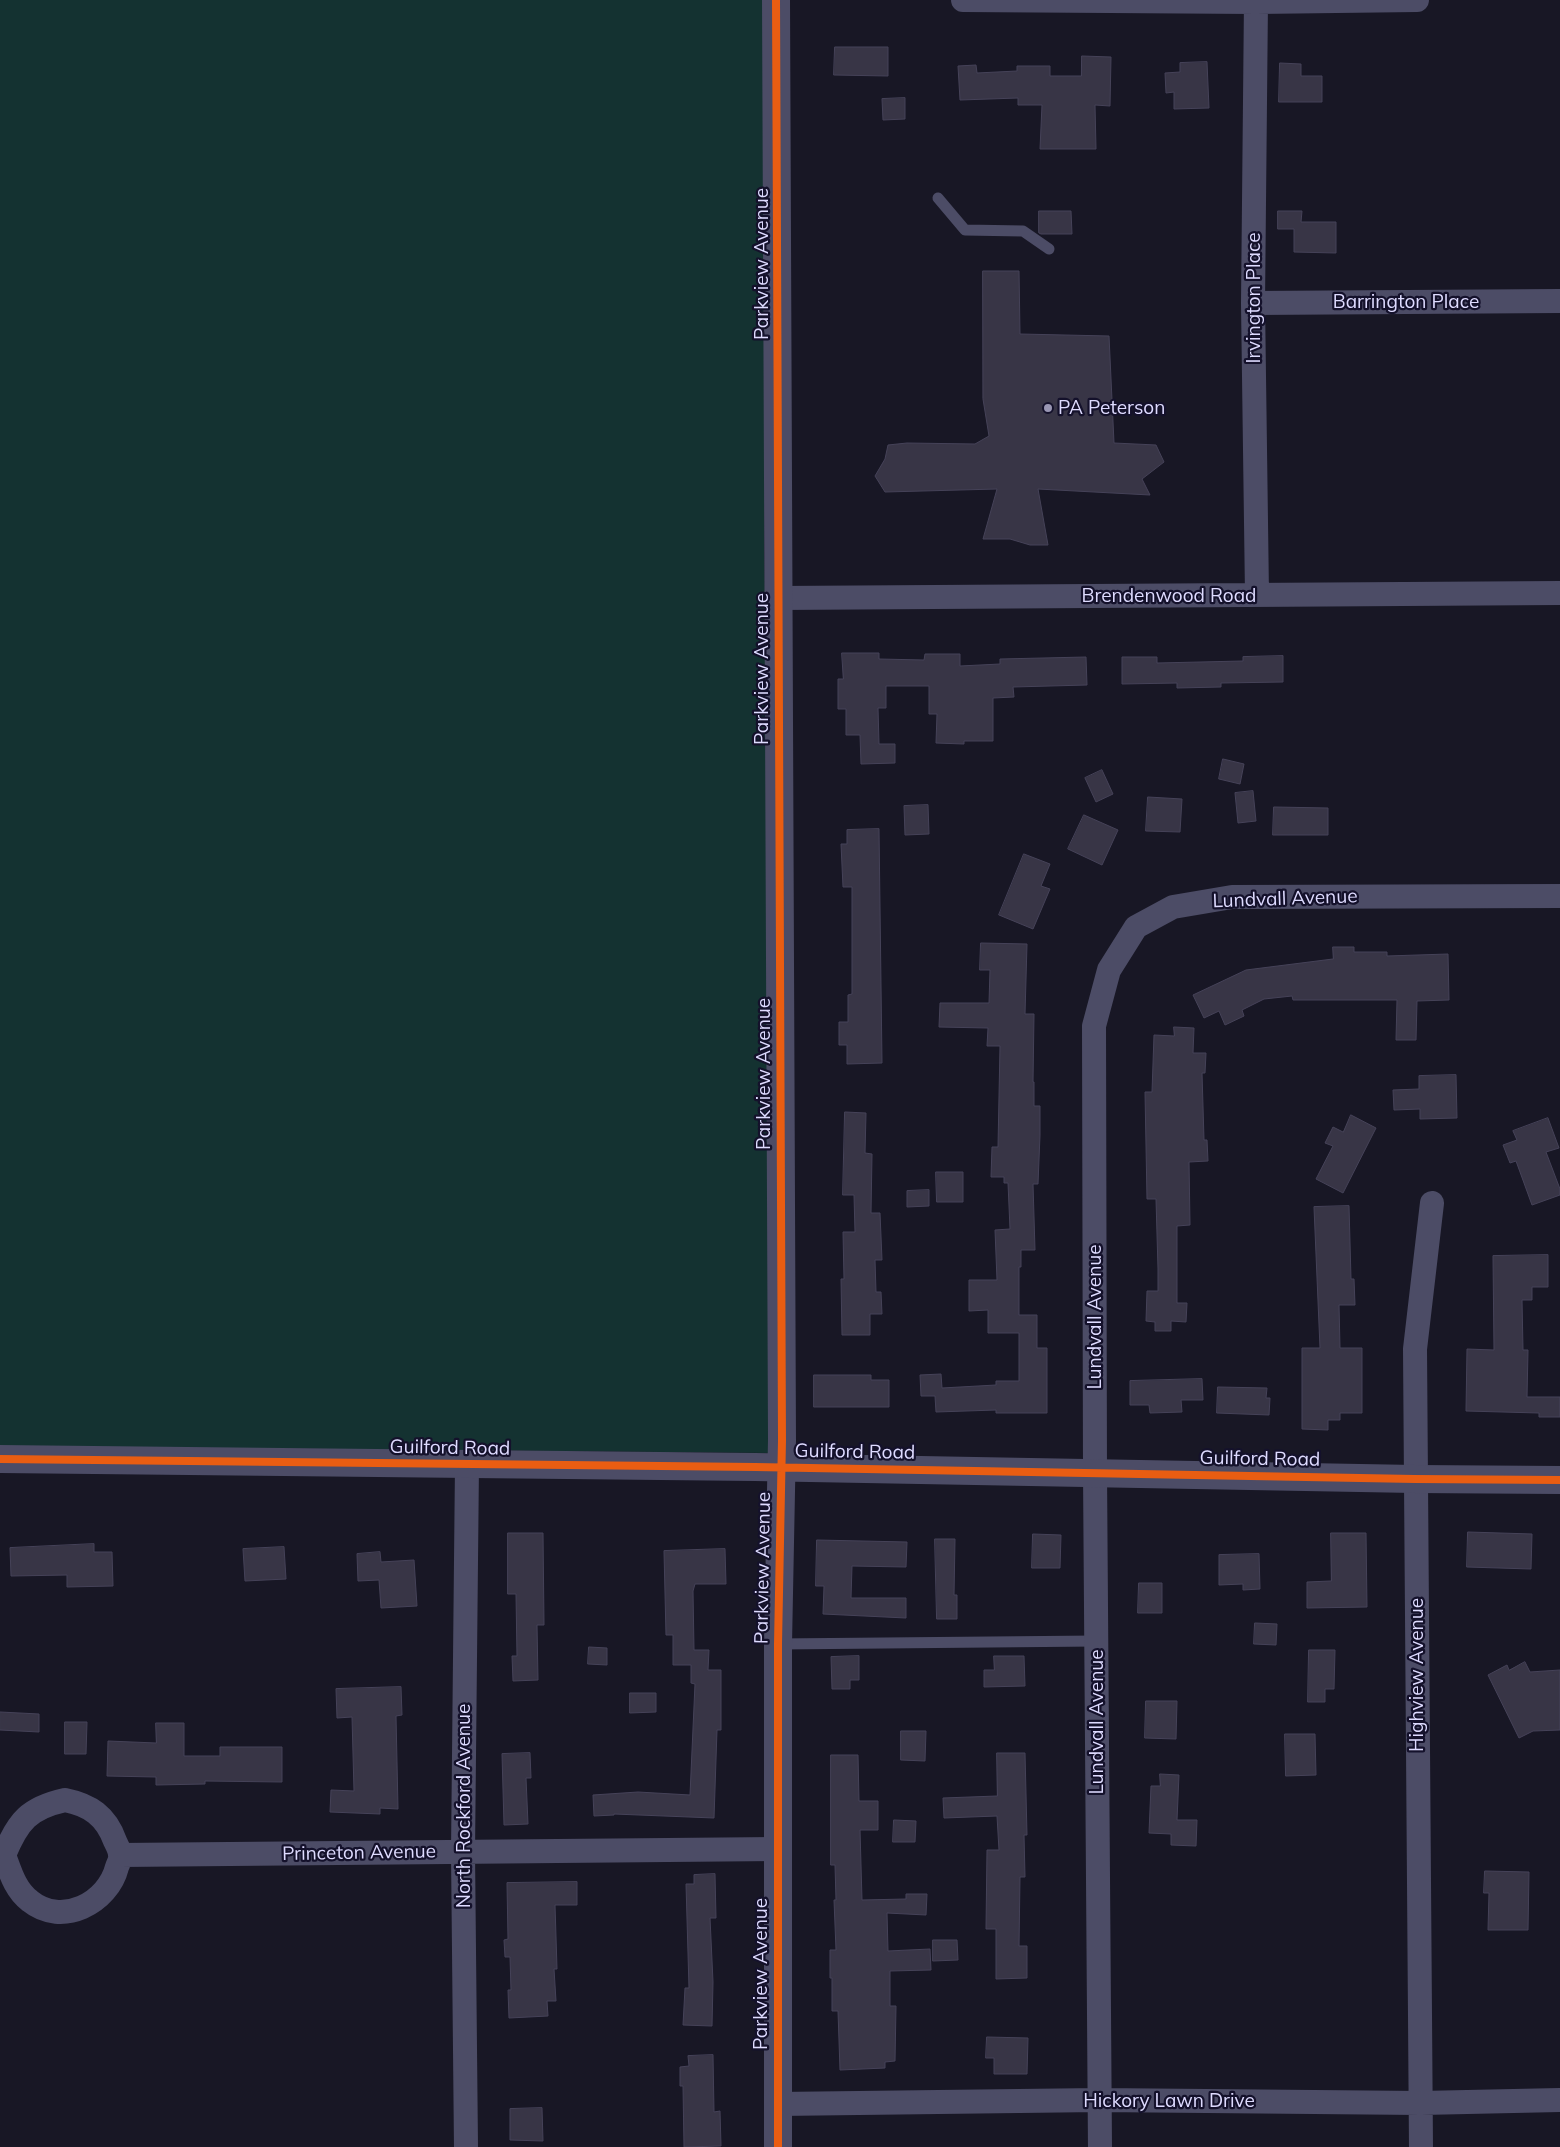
<!DOCTYPE html>
<style>
body{margin:0}
canvas{display:block;background:#181725}
</style>
<canvas width="1560" height="2147"></canvas>
<script>
const g = document.querySelector('canvas').getContext('2d');
g.lineJoin = 'round';
function paint(path, color) {
  g.fillStyle = color;
  g.fill(path, 'evenodd');
}
function stroke(path, color, width, dash) {
  g.strokeStyle = color;
  g.lineWidth = width;
  g.lineCap = dash ? 'butt' : 'round';
  g.setLineDash(dash || []);
  g.stroke(path);
}
function write(font, color, halo, rows, align = 'center') {
  g.font = font + ' Mulish,sans-serif';
  g.lineWidth = 4.5;
  g.setLineDash([]);
  g.textBaseline = 'middle';
  g.strokeStyle = halo;
  g.fillStyle = color;
  for (const [text, x, y, turn = 0] of rows) {
    g.save();
    g.translate(x, y);
    g.rotate((+turn || 0) * Math.PI / 180);
    g.textAlign = isNaN(turn) ? turn : align;
    if (halo) g.strokeText(text, 0, 0);
    g.fillText(text, 0, 0);
    g.restore();
  }
}
paint(new Path2D(`
 M0,0h770l-6,549 18,891 -6,13 -776,-7z`), '#143231');
const building = new Path2D(`
 M835,47h53v29l-54,-1z
 M1082,56l29,1 -1,49 -15,-1 1,44h-56l2,-44h-24v-7l-58,2 -2,-34 18,-1 1,8 40,-2v-5h33v10h31z
 M1207,62l2,46 -35,1v-17l-8,1 -1,-20 15,-1v-9z
 M1280,63l21,1v12h21v26h-43z
 M905,98v21l-22,1 -1,-21z
 M1039,211h32l1,23h-31l-2,-1z
 M1278,211h24l-1,11h35v31l-42,-1v-23h-16z
 M983,271h36l1,63 89,2 5,107 42,2 8,17 -22,17 8,16 -112,-6 10,56h-18l-20,-6h-27l14,-50 -112,3 -10,-16 10,-17 3,-14 19,-2 68,1 14,-8 -6,-37z
 M842,653h37v6l45,1 1,-6h35v12l40,-2v-5l86,-2 1,28 -74,2 1,10 -21,1v43h-29v3l-28,-1 1,-29h-8v-28h-43v22h-8l1,36h16v19l-34,1 -1,-29h-14v-26h-8v-30h5z
 M1283,656v26l-62,1v4l-44,1v-5l-55,1v-27h35v6l86,-2v-4z
 M1223,759l21,5 -4,20 -21,-5z
 M1102,770l11,24 -17,8 -11,-24z
 M1253,791l3,30 -18,2 -3,-30z
 M1148,797l34,2 -2,33 -34,-1z
 M928,805l1,29 -24,1 -1,-29z
 M1274,807l54,1v27h-55z
 M1084,815l34,15 -16,35 -34,-16z
 M879,829l3,234 -35,1v-19h-8v-23h9v-27l4,-1v-107h-9l-2,-43h6v-14z
 M1024,854l26,10 -9,22 9,3 -17,40 -34,-14z
 M981,943l46,1 -2,70h9l-1,68h1v24h6v29l-2,49h-5l2,66h-14v17h-2v48h18v33h10v65h-51v-3l-60,2 -1,-16h-14l-1,-21 21,-1 1,14 54,-3v-4h23v-48h-31v-23l-19,1v-31h28l-2,-50 15,-1 -2,-46h-4v-6h-13l1,-30h6l2,-101h-13l1,-18 -49,-1 1,-24h49l1,-33h-10z
 M1333,947h21v5h33v4l61,-2 1,46 -32,1 -1,39h-20l1,-40h-104l-1,-4 -28,3 -22,11 2,6 -19,9 -6,-14 -15,7 -11,-23 53,-25 87,-11z
 M1174,1027l20,1 -1,25h13l-1,20h-3l2,67h3l1,21 -19,1 1,63 -13,1v77h10l-1,19 -15,-1v10h-16v-9l-9,-1 1,-30h11v-22l-2,-70h-9l-2,-107h7l2,-57 20,1z
 M1456,1075l1,43 -37,1v-10l-26,1 -1,-20 26,-1v-13z
 M845,1112l21,1 -1,40 7,1 -1,59h9l2,47h-7l1,32h5l1,22h-12v21h-28l-1,-56h3l-1,-47h12l-1,-37h-11z
 M1351,1115l25,13 -33,65 -27,-14 17,-33 -8,-3 8,-16 10,5z
 M1548,1118l11,30 -13,4 14,37v6l-28,10 -16,-44 -6,2 -7,-18 14,-5 -4,-9z
 M936,1172h27v30h-26z
 M929,1190v16l-22,1v-16z
 M1349,1206l2,73h3l1,26h-16l1,43h22v65h-22v7h-12v10l-26,-1v-81h18l-6,-141z
 M1548,1255v32h-16v13h-10l1,50h5l-1,47h33v20h-21v-4l-73,-2 1,-62 27,1 -1,-94z
 M814,1375h57v5h18v27h-75z
 M1202,1379l1,21h-22l1,12 -32,1 -1,-8h-19v-24z
 M1218,1387l49,1 -1,10h4l-1,17 -52,-2z
 M1468,1532l64,2 -1,35 -64,-2z
 M508,1533h35l1,92h-7l1,55 -25,1 -1,-25h5l-1,-62h-8z
 M1331,1533h35l1,74 -60,1v-26l24,-1z
 M1033,1534l28,1 -1,33h-28z
 M935,1539h20l-1,56h3v24h-20z
 M817,1540l90,2 -1,25 -54,-1 -1,32h55v20l-83,-4 1,-28h-8z
 M94,1544v8h18l1,34 -46,1v-12l-56,1 -1,-28z
 M284,1547l2,32 -41,2 -2,-32z
 M725,1549l1,35h-31l-2,7 1,59h15l-1,20h13v60h-4l-3,88 -100,-4v1l-20,1 -1,-21 45,-3 52,3 5,-111 -4,-1v-18h-18v-30h-7l-2,-84z
 M380,1552l1,10 33,-2 3,46 -36,2 -2,-28 -21,1 -1,-27z
 M1259,1554l1,35 -17,1v-6l-24,1v-30z
 M1139,1583h23v30h-24z
 M1255,1623l22,1 -1,21 -22,-1z
 M589,1647l18,1v17l-19,-1z
 M1309,1650h26l-1,39h-9v13h-17z
 M859,1656v24h-9v9h-18l-1,-32z
 M994,1656h30l1,30 -41,1v-17h10z
 M1525,1662l5,10 30,-2v60l-27,1 -14,7 -31,-63 19,-10 2,5z
 M401,1687l1,28 -6,1 2,93 -18,-1v6l-50,-2 1,-22 23,1 -2,-74 -15,1 -1,-29z
 M630,1693h26v19l-26,1z
 M1146,1701h31l-1,38 -31,-1z
 M0,1712l39,2v18l-39,-2z
 M65,1722h22l-1,32h-21z
 M156,1723h28v33h36v-9h62v35l-77,-1v3l-49,1v-8l-49,-1 1,-35 48,2z
 M901,1731h25l-1,30 -24,-1z
 M1285,1734h30l1,41 -30,1z
 M530,1753l1,25h-5l2,46 -24,1 -2,-71z
 M997,1753h28l2,82h-3l1,42h-5l-1,69h8v32l-31,1v-50h-10l1,-79h12l-2,-34 -53,2 -1,-20 54,-2z
 M831,1755h27l1,46h19v29h-18l2,70 44,-1v-5h21l-1,21 -39,-2 1,38 42,-2 1,21 -41,1v35h6l-1,55 -10,1v6l-45,2 -2,-59h-6v-33h-2v-28h6l-2,-50h2l-1,-35h-4z
 M1160,1774l19,1 -2,45h20l-1,26 -25,-1v-11l-22,-1 2,-47h9z
 M894,1820l22,1 -1,21h-22z
 M1485,1871l44,1 -1,58h-40l1,-37h-5z
 M715,1874l1,44h-6l3,64 -1,44 -29,-1 2,-37h4l-3,-104h8v-9z
 M577,1882v23h-22l2,64h-3l2,32h-9l1,15 -39,2 -1,-28h3l-1,-33h-5l-1,-17 4,-1 -1,-56z
 M933,1940h24l1,20 -25,1z
 M987,2037l41,1 -1,36h-33v-16h-8z
 M713,2055l1,57 6,-1 1,35 -37,1 -1,-61h-3v-19l9,-1 -1,-10z
 M542,2108l1,33 -33,-1v-31z`);
paint(building, '#383546');
stroke(building, '#454258', 1);
stroke(new Path2D(`
 M938,198l27,32 58,1 26,18
 M778,1644l318,-3`), '#4c4c66', 11);
stroke(new Path2D(`
 M963,0l293,2 161,-2
 M1256,0l-3,303 4,292
 M1253,303l307,-2
 M778,598l782,-5
 M65,1800c25,5 41,16 50,41 2,4 5,10 5,14 1,4 -2,9 -3,12 -9,36 -55,60 -87,34 -15,-11 -20,-30 -26,-46 14,-34 25,-47 61,-55z
 M120,1855l657,-6
 M778,2104l321,-4 322,3 139,-3
 M466,2147l-3,-295 4,-388
 M1100,2147l-5,-675 -1,-446 15,-56 27,-43 37,-20 59,-10 328,-1
 M1421,2147l-6,-798 17,-146`), '#4c4c66', 24);
stroke(new Path2D(`
 M776,0l6,1440 -4,204v503
 M0,1459l755,8 660,12 145,1`), '#4c4c66', 28);
stroke(new Path2D(`
 M776,0l6,1440 -4,204v503
 M0,1459l755,8 660,12 145,1`), '#e95d12', 8);
for (const [x, y, r, color] of [
 [1048,408,5,"#9996b3"]
]) {
  const dot = new Path2D();
  dot.arc(x, y, r, 0, 2 * Math.PI);
  g.fillStyle = color;
  g.fill(dot);
  stroke(dot, '#14112b', 2);
}
write('19px', '#dedbff', '#14112b', [
 ["Parkview Avenue",762,264,-90],
 ["Irvington Place",1254,298,-90],
 ["Barrington Place",1406,302],
 ["Brendenwood Road",1169,596],
 ["Parkview Avenue",762,669,-90],
 ["Lundvall Avenue",1285,899,-2],
 ["Parkview Avenue",764,1074,-90],
 ["Lundvall Avenue",1095,1317,-90],
 ["Guilford Road",450,1448,1],
 ["Guilford Road",855,1452,1],
 ["Guilford Road",1260,1459,1],
 ["Parkview Avenue",763,1568,-89],
 ["Highview Avenue",1417,1675,-90],
 ["Lundvall Avenue",1097,1722,-90],
 ["North Rockford Avenue",464,1806,-90],
 ["Princeton Avenue",359,1853,-1],
 ["Parkview Avenue",761,1974,-90],
 ["Hickory Lawn Drive",1169,2101]
]);
write('19px', '#dedbff', '#14112b', [
 ["PA Peterson",1058,408]
], 'left');
</script>
